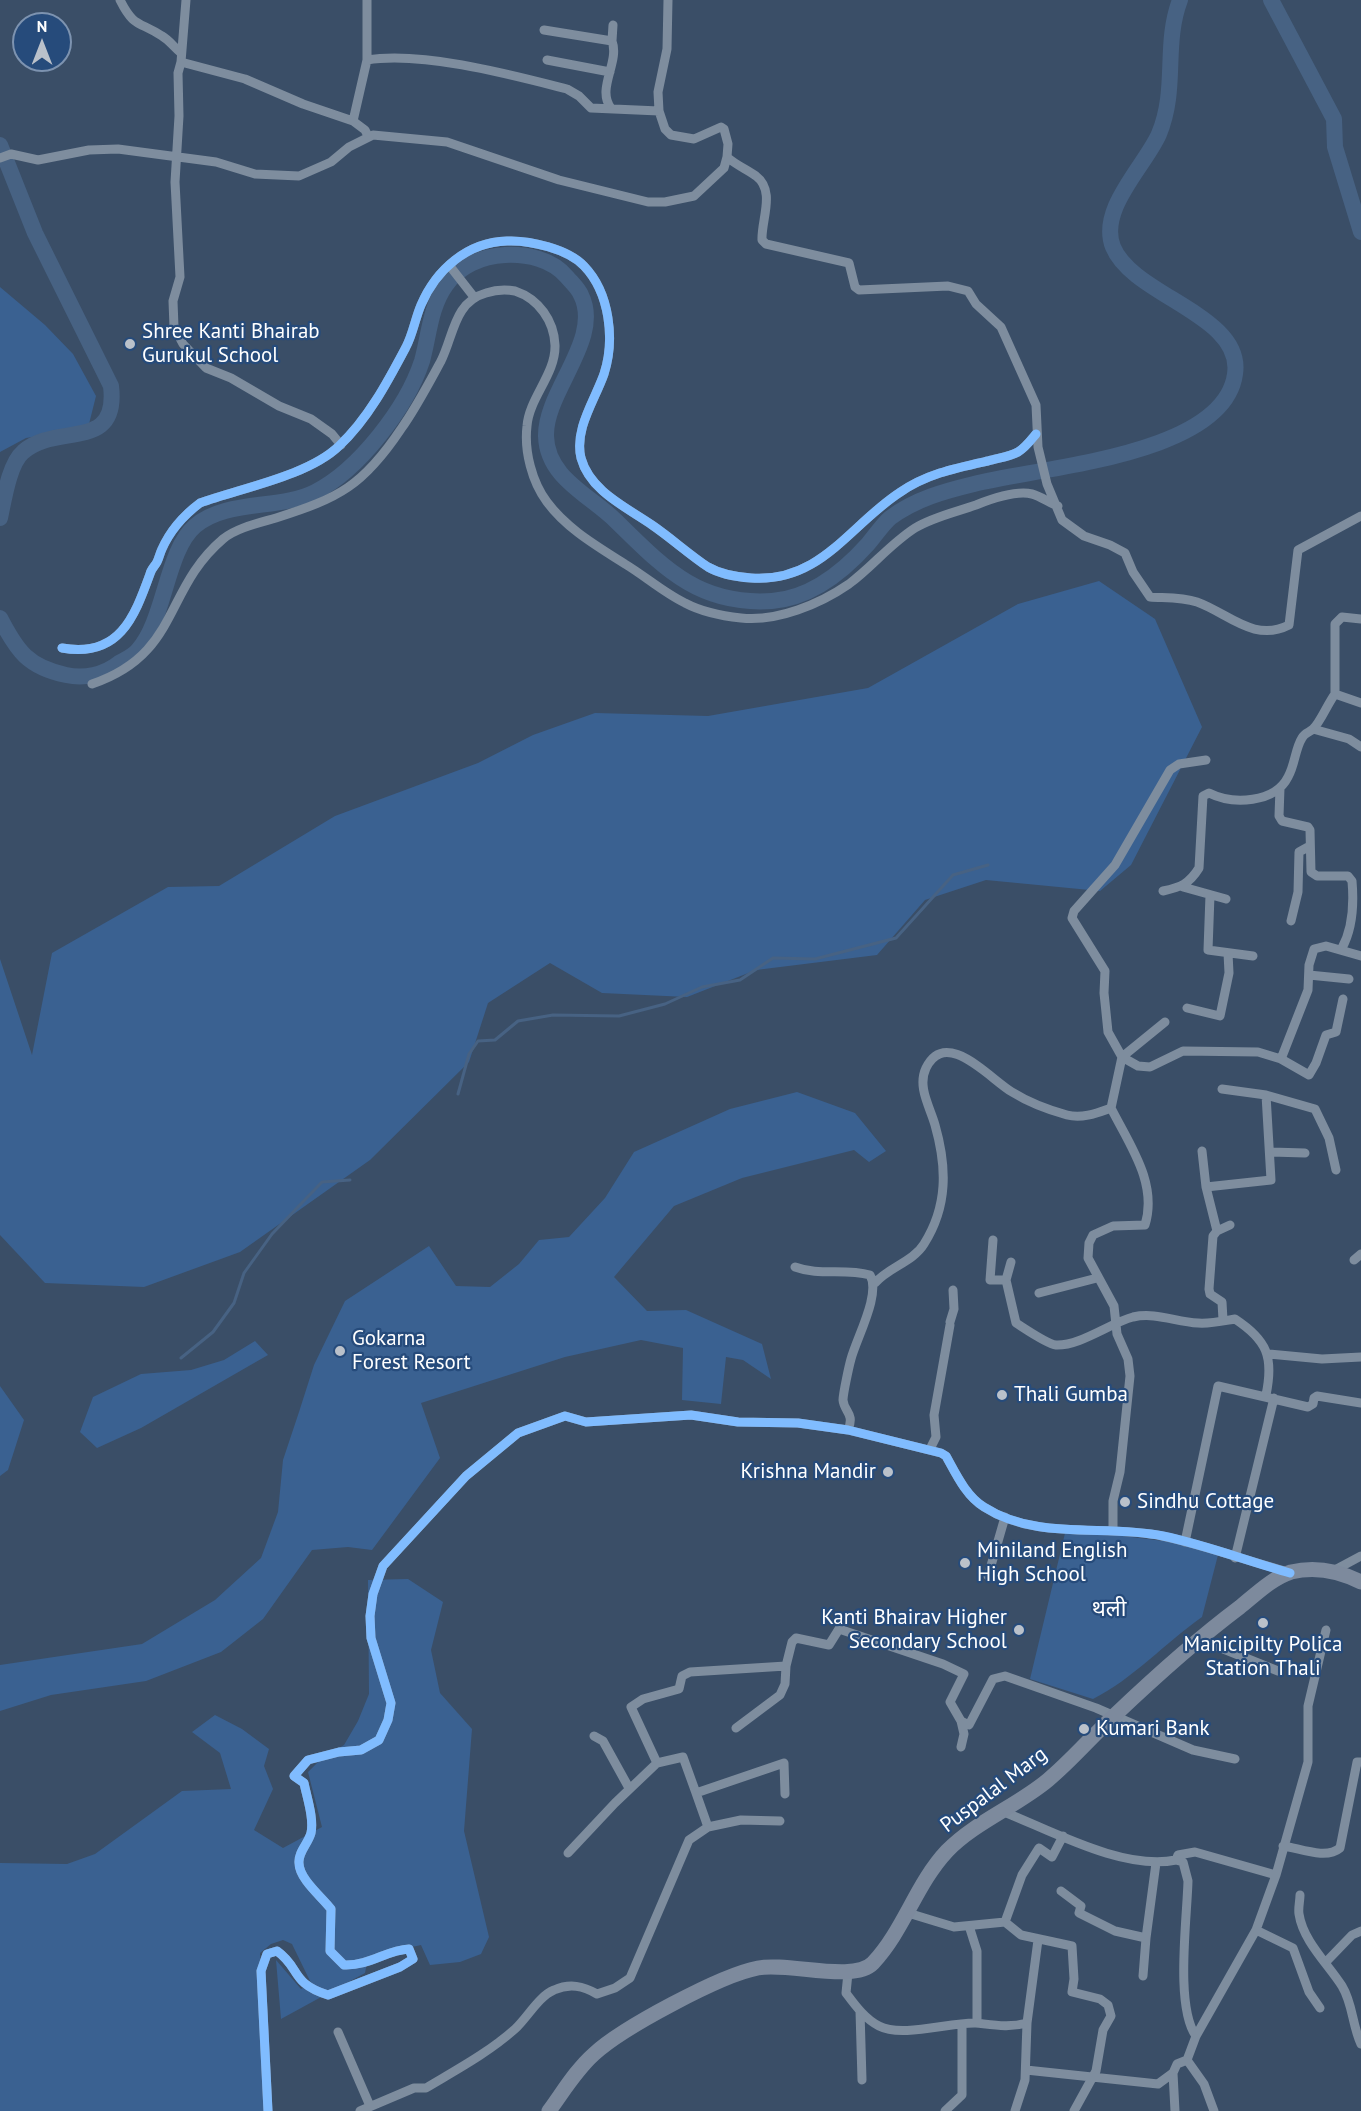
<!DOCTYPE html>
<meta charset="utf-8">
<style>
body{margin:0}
#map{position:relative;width:1361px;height:2111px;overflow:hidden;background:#3a4e67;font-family:"PT Sans",sans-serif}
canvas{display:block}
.north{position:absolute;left:12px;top:12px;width:60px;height:60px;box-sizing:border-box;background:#264b7b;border:2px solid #7d93b0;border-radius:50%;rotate:0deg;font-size:16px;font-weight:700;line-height:24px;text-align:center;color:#fff}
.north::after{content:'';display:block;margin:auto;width:21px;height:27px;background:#bac1ca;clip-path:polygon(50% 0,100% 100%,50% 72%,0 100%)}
</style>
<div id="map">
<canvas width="1361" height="2111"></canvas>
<div class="north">N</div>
</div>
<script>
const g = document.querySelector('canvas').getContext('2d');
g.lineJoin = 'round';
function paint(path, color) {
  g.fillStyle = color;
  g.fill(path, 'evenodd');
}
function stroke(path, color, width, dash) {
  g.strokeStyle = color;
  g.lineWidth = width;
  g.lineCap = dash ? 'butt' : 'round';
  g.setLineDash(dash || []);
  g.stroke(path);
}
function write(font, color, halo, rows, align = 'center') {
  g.font = font + ' "PT Sans","Noto Sans Devanagari",sans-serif';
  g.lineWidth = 4.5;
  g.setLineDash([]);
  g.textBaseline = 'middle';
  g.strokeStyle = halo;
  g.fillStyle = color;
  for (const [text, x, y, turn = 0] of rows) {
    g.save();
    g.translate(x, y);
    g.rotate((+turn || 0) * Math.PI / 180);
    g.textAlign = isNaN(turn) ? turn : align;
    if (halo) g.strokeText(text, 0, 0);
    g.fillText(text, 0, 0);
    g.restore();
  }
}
paint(new Path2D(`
 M0,287l45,38 28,29 23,42 -8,32 -62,10 -26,14z
 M1099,581l56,38 47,108 -71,138 -31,26 -114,-11 -61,20 -48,55 -121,15 -69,27 -85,-4 -52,-30 -62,40 -19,59 -99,98 -130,92 -96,35 -99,-4 -45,-48v-276l32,96 20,-102 116,-66 51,-1 116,-70 143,-53 55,-28 62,-22 113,3 160,-28 150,-84z
 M797,1092l58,21 31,38 -17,11 -15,-12 -112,28 -68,28 -60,71 33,34 39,-1 76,34 9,35 -28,-19 -17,-3 -5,47 -39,-4 1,-52 -42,-8 -76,17 -144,46 19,55 -68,92 -24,-3 -36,3 -49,69 -42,33 -75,29 -95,14 -51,16v-46l142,-21 73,-44 46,-42 17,-46 5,-52 16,-48 15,-47 31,-64 84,-55 27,40 34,1 29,-23 20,-24 30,-3 36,-39 29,-46 96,-43z
 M255,1341l13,14 -127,73 -44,20 -17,-16 13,-35 48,-23 50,-4 33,-10z
 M0,1386l24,34 -16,50 -8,6z
 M1066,1529l114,14 38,12 -16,62c-37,26 -69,62 -109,82l-63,-20z
 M408,1579l35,23 -12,48 9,43 32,36 -8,102 25,106 -8,17 -21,8 -30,3 -9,-20 -53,12 -3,16 -84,46 -5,-59 25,29 10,-6 -19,-39 -9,-4 -12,4 -11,9 3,75 7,83h-270v-248l67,1 28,-10 87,-63 49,-2 -11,-36 -28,-21 23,-17 27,14 27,20 -5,17 9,23 -19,41 29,18 39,-21 -14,-55 14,-14 22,-13 14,-24 11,-27 -1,-114z`), '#3a6191');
stroke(new Path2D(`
 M1174,0l4,5
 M458,1094l11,-40 9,-13 17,-1 23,-19 35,-6 66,1 46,-12 37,-17 38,-7 33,-22 42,1 81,-21 57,-63 35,-10
 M181,1358l32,-26 21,-29 10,-30 28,-39 50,-52 28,-2`), '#476283', 3);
stroke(new Path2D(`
 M1271,0l63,119 1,28 26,85
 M0,145l35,88 76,153c8,67 -55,36 -88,66 -14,12 -19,48 -23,66
 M0,618c17,33 28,49 66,57 18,4 38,0 53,-12 7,-4 14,-7 19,-13 27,-30 28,-99 57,-124 31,-27 85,-16 120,-34 44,-22 92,-85 107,-131 7,-25 8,-54 24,-76 13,-19 36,-29 59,-30 22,-1 47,4 62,22 5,6 11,11 14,18 22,44 -36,96 -35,141 1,42 44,59 70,85 48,47 83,85 156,80 39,-3 71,-29 96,-57 7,-8 14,-19 22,-26 25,-19 55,-27 84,-34 65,-17 250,-28 261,-110 9,-59 -102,-78 -122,-127 -15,-38 32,-81 46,-113 19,-46 4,-89 21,-134`), '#476283', 16);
stroke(new Path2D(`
 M120,0c14,28 19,21 42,36 7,4 12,11 18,16
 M186,0l-5,62 -3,11 1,43 -4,66 5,95 -7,24 1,26 9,17 23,24 25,10 48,28 32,13 21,15 9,11
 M668,0l-1,49 -9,43 1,19 6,18 6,6 23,4 27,-12 3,2 4,15 -1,13c9,8 19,12 29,19 20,15 5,44 6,64l4,4 83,19 6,24 4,3 89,-4 20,5 8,13 25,23 35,78 2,42 9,37 15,36 22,16 26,9 15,8 8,19 17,25c15,1 32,0 47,5 31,11 57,41 92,23l9,-75 63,-34
 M544,30l68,11c8,21 -16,48 -1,67
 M612,41l1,-16
 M367,60c56,-9 145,15 200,29l12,7 12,12 68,3
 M547,60l63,12
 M181,62l64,17 58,25 50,17 14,-61v-60
 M353,121l12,9 3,6
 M0,158l11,-4 27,6 51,-10 29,-1 98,13 39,12 44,2 32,-14 18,-15 24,-12 74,7 112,38 89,22h17l29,-6 30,-28 3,-11
 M449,265l25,32
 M62,648c57,10 72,-30 88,-74 1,-5 5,-8 7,-12 2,-4 3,-9 5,-13 8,-18 22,-34 38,-46 41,-15 108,-27 139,-57 29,-27 49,-65 67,-99 7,-13 9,-28 15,-42 15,-35 46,-63 86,-64 23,-1 61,8 77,25 26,27 31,74 20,108 -9,26 -30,55 -23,84 9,33 45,49 71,67 19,13 39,31 56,42 12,7 29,10 43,11 69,5 98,-52 148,-85 27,-19 57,-25 89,-32 10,-3 21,-4 30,-9 7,-4 13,-12 18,-18
 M92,684c88,-30 71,-94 131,-145 13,-11 36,-16 53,-21 63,-20 87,-32 125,-89 15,-21 28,-46 40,-68 13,-26 13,-59 45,-68 9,-3 19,-4 29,-2 24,8 39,30 40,54 1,29 -26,53 -28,81 -3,25 5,56 20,76 20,27 50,44 78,62 20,12 39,29 60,39 17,9 37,13 56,15 36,4 79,-14 108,-34 23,-17 41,-40 66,-56 18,-11 41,-16 61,-23 15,-6 39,-15 56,-11 8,2 18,9 26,12
 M1335,694v-70l7,-7 19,2
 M1313,729l36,10 12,8
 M1280,788l-1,28 3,5 26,6 2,3 1,42 6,4h31l4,5c2,23 1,47 -10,67
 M1183,887l43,12
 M1163,891c18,-4 26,-7 36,-23l4,-72 6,-3c24,12 66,10 79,-16 7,-12 7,-28 14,-39 3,-6 7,-5 11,-9 7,-6 15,-26 22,-35l26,9
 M1210,895l-2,55 45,6
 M1291,921l7,-29 1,-40 9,-5
 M1309,975l40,4
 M1187,1008l33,8 9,-43 -1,-20
 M1165,1022l-43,35 16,9 12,1 33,-16 75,1 23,7 28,16 7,-12 10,-28 10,-3 7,-33
 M1281,1059l27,-69 1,-25 5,-16 12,-3 35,10
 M1222,1089l44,6 49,14 14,29 7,32
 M1111,1108c18,36 47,75 34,117l-32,1 -20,9 -4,8 -1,15 26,48 3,28 11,25 2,17 -10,96 -7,29v30
 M1202,1151l4,36 11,44
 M1271,1152l34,1
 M1206,1187l65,-7 -5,-85
 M993,1240l-3,40h16l10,43c8,5 31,21 40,22 24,1 54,-22 77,-28 23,-5 43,5 65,6 12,1 25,-2 37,-4 32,21 39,38 31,76
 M1354,1260l7,-6
 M795,1267c24,9 50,1 75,8 11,19 -13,62 -19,84 -2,7 -8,35 -8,41 1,12 12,13 5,30
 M1006,1280l5,-18
 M875,1283c14,-16 38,-21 49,-39 24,-38 23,-77 11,-119 -5,-18 -18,-38 -9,-57 20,-41 64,11 86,24 16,10 37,18 55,23 15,4 30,-2 44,-7l11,-51 -14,-25 -4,-39 1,-22 -33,-53 2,-7 41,-46 55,-95 9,-6 27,-4
 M1039,1293l58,-15
 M1223,1320l-1,-18 -12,-8 -1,-5 4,-53 4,-5 13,-6
 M950,1322l4,-13 -1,-19
 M1269,1354l53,5 39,-2
 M930,1449l6,-12 -2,-22 16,-90
 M1185,1542l33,-156 90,21 5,-3 1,-6 3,-2 44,7
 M1235,1558l39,-160
 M1333,1571l28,-15
 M988,1576l17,-59
 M1202,1636l14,10 62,25
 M961,1721l3,13 -3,13
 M736,1728l44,-33 5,-11 1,-18
 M594,1736l9,5 26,47
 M696,1793l12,34 33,-7 39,1
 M785,1794l-1,-31 -88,30 -13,-36 -26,6 -26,-56 12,-8 36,-10 3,-13 8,-4 96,-6 6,-24 4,-4 33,7 10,-16 104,35 21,10 -14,28 11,19 8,4 24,-46 12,-3 91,32 97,42 42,9
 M1004,1812c48,19 120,59 172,48l2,-5 17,-3 81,23
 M1063,1836l-11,21 -13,-9 -17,27 -17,47 16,13 51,11 2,33 -2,13 28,7 8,6 3,11 -8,14 -7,41 -22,40
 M1283,1846c16,2 43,14 57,2l17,-86h4
 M568,1853l47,-50 42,-40
 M1176,1860l7,2 5,19c-1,38 -13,126 8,155
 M1061,1891l20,15 -2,7 36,18 31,7 10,-75
 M1300,1895c0,6 -2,13 -1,19 4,27 29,50 43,72 11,18 10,39 19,58
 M908,1913l46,14 51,-5
 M970,1929l7,22v72
 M1256,1930l37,18 16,44 11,16
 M1325,1963l27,-28 9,-4
 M848,1973l-2,20c9,12 19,26 33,33 23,12 71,-4 97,-3 18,2 33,5 51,0
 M1143,1976l3,-38
 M860,2011l2,69
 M338,2032l32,74
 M1026,2070l132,14 15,-11
 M268,2111l-7,-140 6,-17 10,-3c24,17 13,32 51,44l72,-28 13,-8 -4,-10c-23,1 -39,17 -65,16l-14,-14 1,-42c-9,-12 -32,-30 -32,-46 -1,-11 9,-19 12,-30 3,-15 -4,-35 -7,-50l-10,-7 14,-16 31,-8 22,-2 18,-10 9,-20 3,-17 -20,-65 -1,-22 3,-22 10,-28 83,-90 52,-43 47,-17 21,6 105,-7 47,7 60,1 50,7 93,23 5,3c10,18 20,40 38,51 52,34 121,17 178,29 43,9 85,25 127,36
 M360,2111l54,-23h12c30,-18 62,-35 89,-59 12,-11 24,-33 39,-39 16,-7 29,-4 43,4l18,-6 15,-10 59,-138 19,-13
 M945,2111l17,-16v-71
 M1015,2111l10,-31 2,-57 11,-83
 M1175,2111l-2,-38 4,-9 10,-4
 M1214,2111l-10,-27 -17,-24 9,-24 60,-106 20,-55 32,-113v-56l18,-76`), '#7e8d9e', 9);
stroke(new Path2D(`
 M549,2111c14,-19 27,-41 45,-57 28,-26 127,-79 164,-86 30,-6 96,15 115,-5 31,-33 43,-79 74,-112 28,-29 70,-45 101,-71 24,-20 44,-44 67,-65 40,-38 81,-75 125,-108 15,-12 32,-29 51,-35 24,-6 48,-1 70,10`), '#7d8a9d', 15);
stroke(new Path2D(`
 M62,648c57,10 72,-30 88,-74 1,-5 5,-8 7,-12 2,-4 3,-9 5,-13 8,-18 22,-34 38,-46 41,-15 108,-27 139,-57 29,-27 49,-65 67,-99 7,-13 9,-28 15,-42 15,-35 46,-63 86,-64 23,-1 61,8 77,25 26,27 31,74 20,108 -9,26 -30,55 -23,84 9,33 45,49 71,67 19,13 39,31 56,42 12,7 29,10 43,11 69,5 98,-52 148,-85 27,-19 57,-25 89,-32 10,-3 21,-4 30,-9 7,-4 13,-12 18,-18
 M268,2111l-7,-140 6,-17 10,-3c24,17 13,32 51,44l72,-28 13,-8 -4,-10c-23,1 -39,17 -65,16l-14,-14 1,-42c-9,-12 -32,-30 -32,-46 -1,-11 9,-19 12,-30 3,-15 -4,-35 -7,-50l-10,-7 14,-16 31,-8 22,-2 18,-10 9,-20 3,-17 -20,-65 -1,-22 3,-22 10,-28 83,-90 52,-43 47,-17 21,6 105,-7 47,7 60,1 50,7 93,23 5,3c10,18 20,40 38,51 53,34 121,17 179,29 43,9 84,25 127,37`), '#80bcff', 9);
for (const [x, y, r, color] of [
 [130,344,6,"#bac1ca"],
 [340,1351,6,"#bac1ca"],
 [1002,1395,6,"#bac1ca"],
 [888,1472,6,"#bac1ca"],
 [1125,1502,6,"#bac1ca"],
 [965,1563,6,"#bac1ca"],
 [1263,1623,6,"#bac1ca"],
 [1019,1630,6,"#bac1ca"],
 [1084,1729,6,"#bac1ca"]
]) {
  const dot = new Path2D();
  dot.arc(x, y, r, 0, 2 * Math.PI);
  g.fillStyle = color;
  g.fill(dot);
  stroke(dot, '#264b7b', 2);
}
write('21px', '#fff', '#264b7b', [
 ["Shree Kanti Bhairab",142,332],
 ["Gurukul School",142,356],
 ["Gokarna",352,1339],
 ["Forest Resort",352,1363],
 ["Thali Gumba",1014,1395],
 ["Krishna Mandir",876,1472,"right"],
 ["Sindhu Cottage",1137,1502],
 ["Miniland English",977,1551],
 ["High School",977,1575],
 ["Kanti Bhairav Higher",1007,1618,"right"],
 ["Secondary School",1007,1642,"right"],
 ["Manicipilty Polica",1263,1645,"center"],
 ["Station Thali",1263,1669,"center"],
 ["Kumari Bank",1096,1729]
], 'left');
write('21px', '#fff', '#264b7b', [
 ["Puspalal Marg",994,1790,-37]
]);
write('22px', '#fff', '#264b7b', [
 ["थली",1109,1610]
]);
</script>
